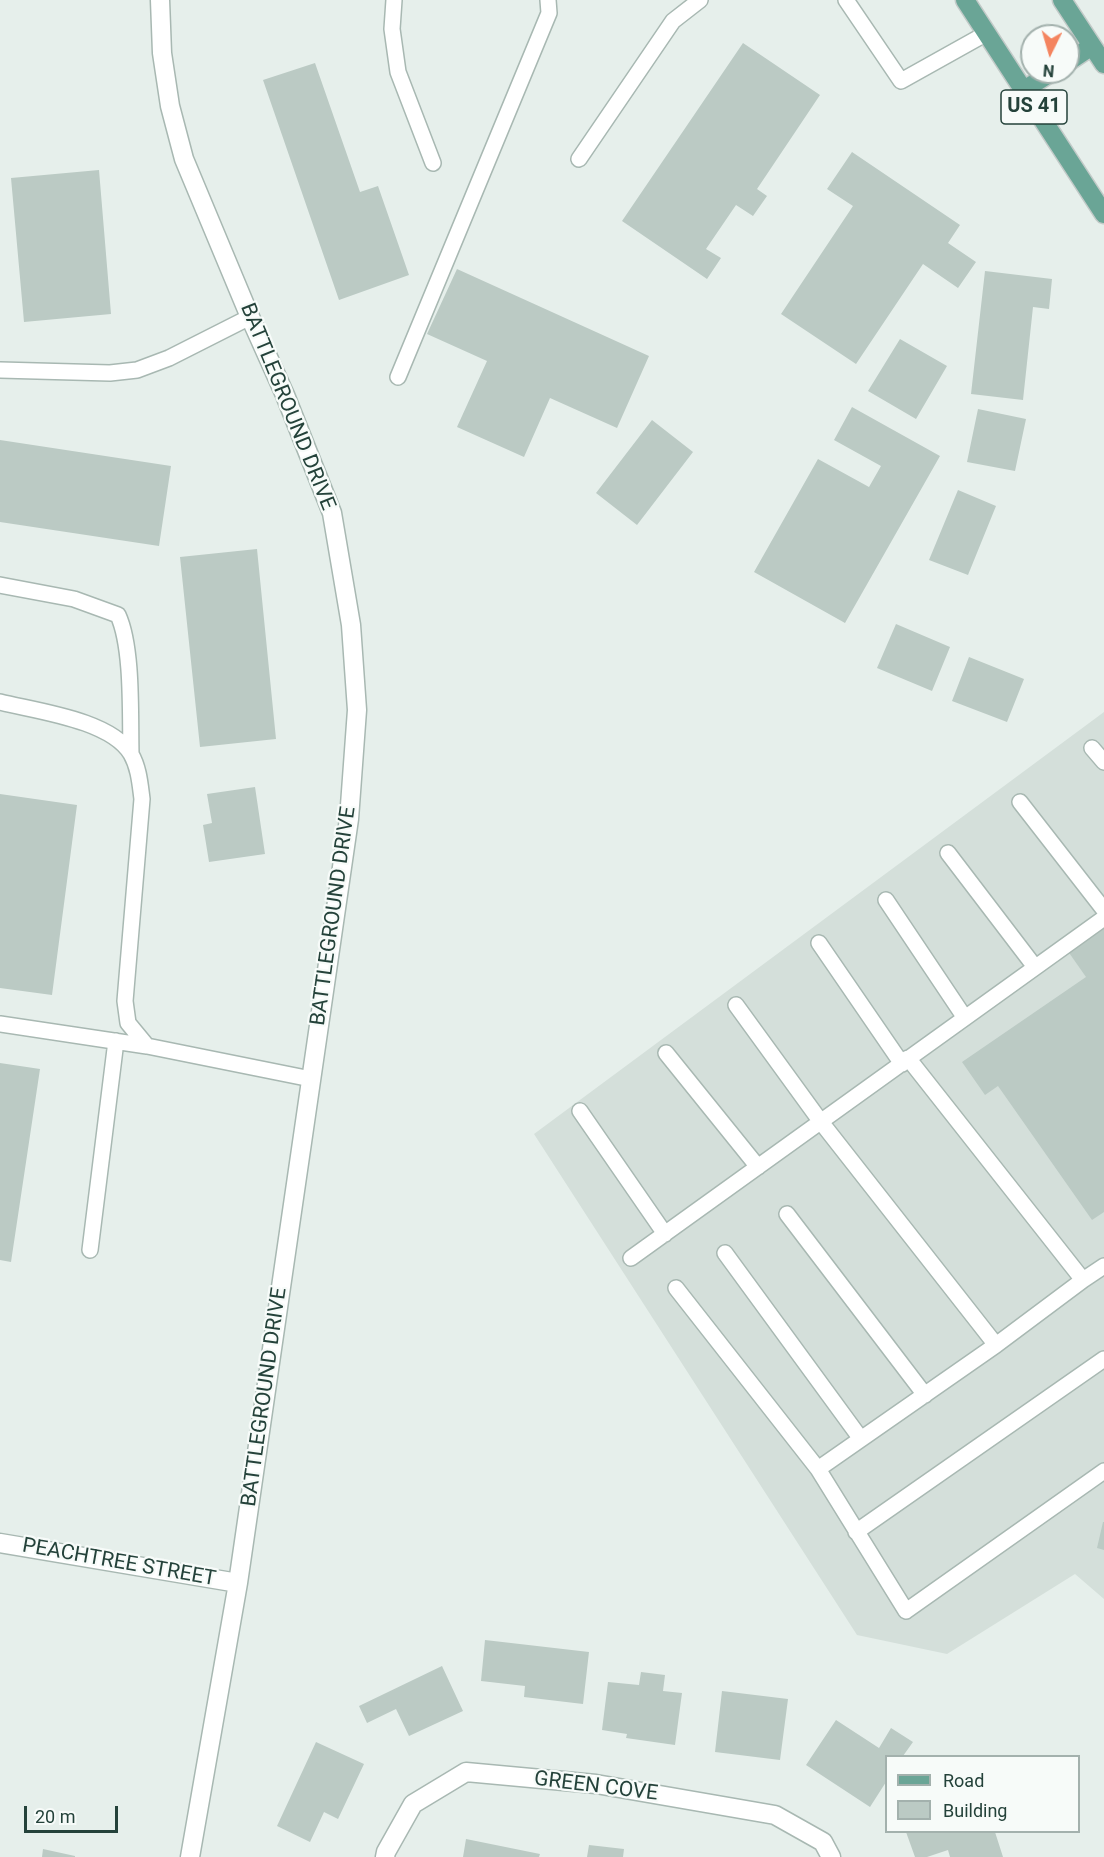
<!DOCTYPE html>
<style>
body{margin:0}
#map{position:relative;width:1104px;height:1857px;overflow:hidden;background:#e6efeb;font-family:Roboto,sans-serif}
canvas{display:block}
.legend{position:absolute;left:885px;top:1755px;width:195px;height:78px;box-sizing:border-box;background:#f7fbf9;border:2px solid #a3b1ad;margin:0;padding:8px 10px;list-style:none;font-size:18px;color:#24423a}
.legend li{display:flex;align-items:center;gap:12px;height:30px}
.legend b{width:30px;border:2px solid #a3b1ad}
.north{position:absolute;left:1020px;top:24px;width:60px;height:60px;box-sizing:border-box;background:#f7fbf9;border:2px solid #a3b1ad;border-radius:50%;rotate:185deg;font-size:16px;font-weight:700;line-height:24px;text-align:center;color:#24423a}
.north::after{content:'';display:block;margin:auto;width:21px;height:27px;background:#f4845f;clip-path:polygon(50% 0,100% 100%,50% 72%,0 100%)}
.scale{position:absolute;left:24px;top:1806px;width:94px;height:27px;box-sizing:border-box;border:3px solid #24423a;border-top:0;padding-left:8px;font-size:18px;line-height:21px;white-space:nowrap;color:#24423a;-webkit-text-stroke:4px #f7fbf9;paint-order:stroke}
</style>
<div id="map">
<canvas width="1104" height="1857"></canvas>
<ul class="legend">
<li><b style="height:8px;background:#6aa596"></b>Road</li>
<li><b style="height:16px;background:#bbcac4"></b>Building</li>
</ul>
<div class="north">N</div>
<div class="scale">20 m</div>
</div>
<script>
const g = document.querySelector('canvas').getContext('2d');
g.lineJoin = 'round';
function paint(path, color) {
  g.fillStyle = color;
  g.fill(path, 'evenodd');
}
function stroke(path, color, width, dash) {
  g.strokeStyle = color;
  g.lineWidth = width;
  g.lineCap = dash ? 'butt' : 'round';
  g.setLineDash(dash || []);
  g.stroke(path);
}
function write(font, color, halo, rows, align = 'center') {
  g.font = font + ' Roboto,sans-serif';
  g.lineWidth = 4.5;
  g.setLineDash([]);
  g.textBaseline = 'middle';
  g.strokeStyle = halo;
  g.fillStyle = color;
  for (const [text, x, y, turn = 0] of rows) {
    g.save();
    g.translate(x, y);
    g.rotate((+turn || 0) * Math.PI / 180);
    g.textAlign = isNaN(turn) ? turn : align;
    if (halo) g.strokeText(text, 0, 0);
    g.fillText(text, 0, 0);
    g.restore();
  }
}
paint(new Path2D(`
 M1104,712v887l-29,-25 -128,80 -90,-19 -323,-501z`), '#d4dfda');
paint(new Path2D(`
 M743,43l77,52 -63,94 10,7 -14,20 -17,-11 -30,44 15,9 -14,21 -85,-58z
 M315,63l45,129 18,-6 31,89 -70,25 -76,-220z
 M852,152l108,73 -12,18 28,19 -18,26 -35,-24 -67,100 -75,-50 72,-108 -26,-17z
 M99,170l12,144 -87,8 -13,-144z
 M457,269l192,87 -32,72 -67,-30 -26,59 -67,-30 30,-66 -60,-27z
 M985,271l67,8 -3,30 -16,-2 -10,93 -52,-6z
 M900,339l47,27 -31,53 -48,-28z
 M852,407l88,49 -95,167 -91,-51 64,-113 51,28 12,-21 -47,-26z
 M978,409l48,10 -11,52 -48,-9z
 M652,420l41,32 -56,73 -41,-32z
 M0,440l171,26 -12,80 -159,-24z
 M958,490l38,16 -28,69 -39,-15z
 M257,549l19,190 -76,8 -20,-190z
 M896,624l54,23 -18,44 -55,-23z
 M969,657l55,22 -17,43 -55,-21z
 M255,787l10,67 -56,8 -6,-37 9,-2 -5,-29z
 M0,794l77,11 -25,190 -52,-7z
 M1104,926v286l-12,8 -94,-134 -13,9 -23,-33 124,-85 -21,-30z
 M0,1063l40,6 -29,193 -11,-2z
 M1103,1522h1v28l-7,-2z
 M485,1640l104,12 -6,52 -59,-7 1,-11 -44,-5z
 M442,1666l21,45 -54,25 -13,-27 -29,14 -8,-17z
 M641,1672l24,3 -2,16 19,2 -7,52 -49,-7 1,-4 -25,-4 6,-48 31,3z
 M722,1691l66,8 -8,61 -65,-8z
 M836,1720l43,28 12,-20 22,14 -10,14h-17v26l-16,25 -64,-42z
 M316,1742l48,22 -26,55 -14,-7 -14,30 -33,-16z
 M906,1832h89l8,25h-53l-2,-7 -21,7h-12z
 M466,1839l74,15 -1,3h-76z
 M589,1845l35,4 -1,8h-36z
 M43,1849l32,7v1h-33z`), '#bbcac4');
const lane = new Path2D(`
 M394,0l-2,29 6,43 35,91
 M846,0l55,81 86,-48
 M579,159l94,-138 27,-21
 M0,370l110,3 27,-3 32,-12 81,-41
 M398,377l151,-364 -1,-13
 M0,585l74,14 44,16c15,33 12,100 13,139
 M0,702c36,9 111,18 131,52 8,14 9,30 11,45l-17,202 3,22 19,23 164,33
 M1092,748l12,14
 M1020,802l84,108
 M948,853l87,114
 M886,900l79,118
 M819,943l83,121
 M736,1005l85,117 175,223 -178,124 88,142 198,-140
 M0,1024l147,22
 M666,1053l92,114
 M908,1058l175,222 21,-14
 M580,1111l85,123
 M787,1214l138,181
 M90,1250l26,-209
 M725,1253l136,186
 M631,1258l473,-340
 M676,1288l142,181
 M996,1345l87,-65
 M856,1532l248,-173`);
const street = new Path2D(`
 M160,0l2,53 8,53 14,53 66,158 35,78 47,118 19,112 6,85 -8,109 -111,764 -48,274
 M0,1543l238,40
 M385,1857l1,-5 27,-48 53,-32 130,12 179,31 48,27 8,15`);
const primary = new Path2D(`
 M965,0l139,214
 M1062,0l42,64
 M1068,62l24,-16
 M1024,90l28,-18`);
stroke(lane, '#a8b8b2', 18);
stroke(street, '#a8b8b2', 21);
stroke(primary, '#c2cac8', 21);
stroke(lane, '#fff', 15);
stroke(street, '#fff', 18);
stroke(primary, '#6aa596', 18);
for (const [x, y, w] of [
 [1034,107,66]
]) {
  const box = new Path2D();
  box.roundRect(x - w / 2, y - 17, w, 34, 4.5);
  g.fillStyle = '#f7fbf9';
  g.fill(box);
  stroke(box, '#24423a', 1.5);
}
write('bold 20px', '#24423a', null, [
 ["US 41",1034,107]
]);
write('21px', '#24423a', '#f7fbf9', [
 ["BATTLEGROUND DRIVE",287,407,68],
 ["BATTLEGROUND DRIVE",334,916,-82],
 ["BATTLEGROUND DRIVE",265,1397,-82],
 ["PEACHTREE STREET",119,1563,10],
 ["GREEN COVE",596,1787,7]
]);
</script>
